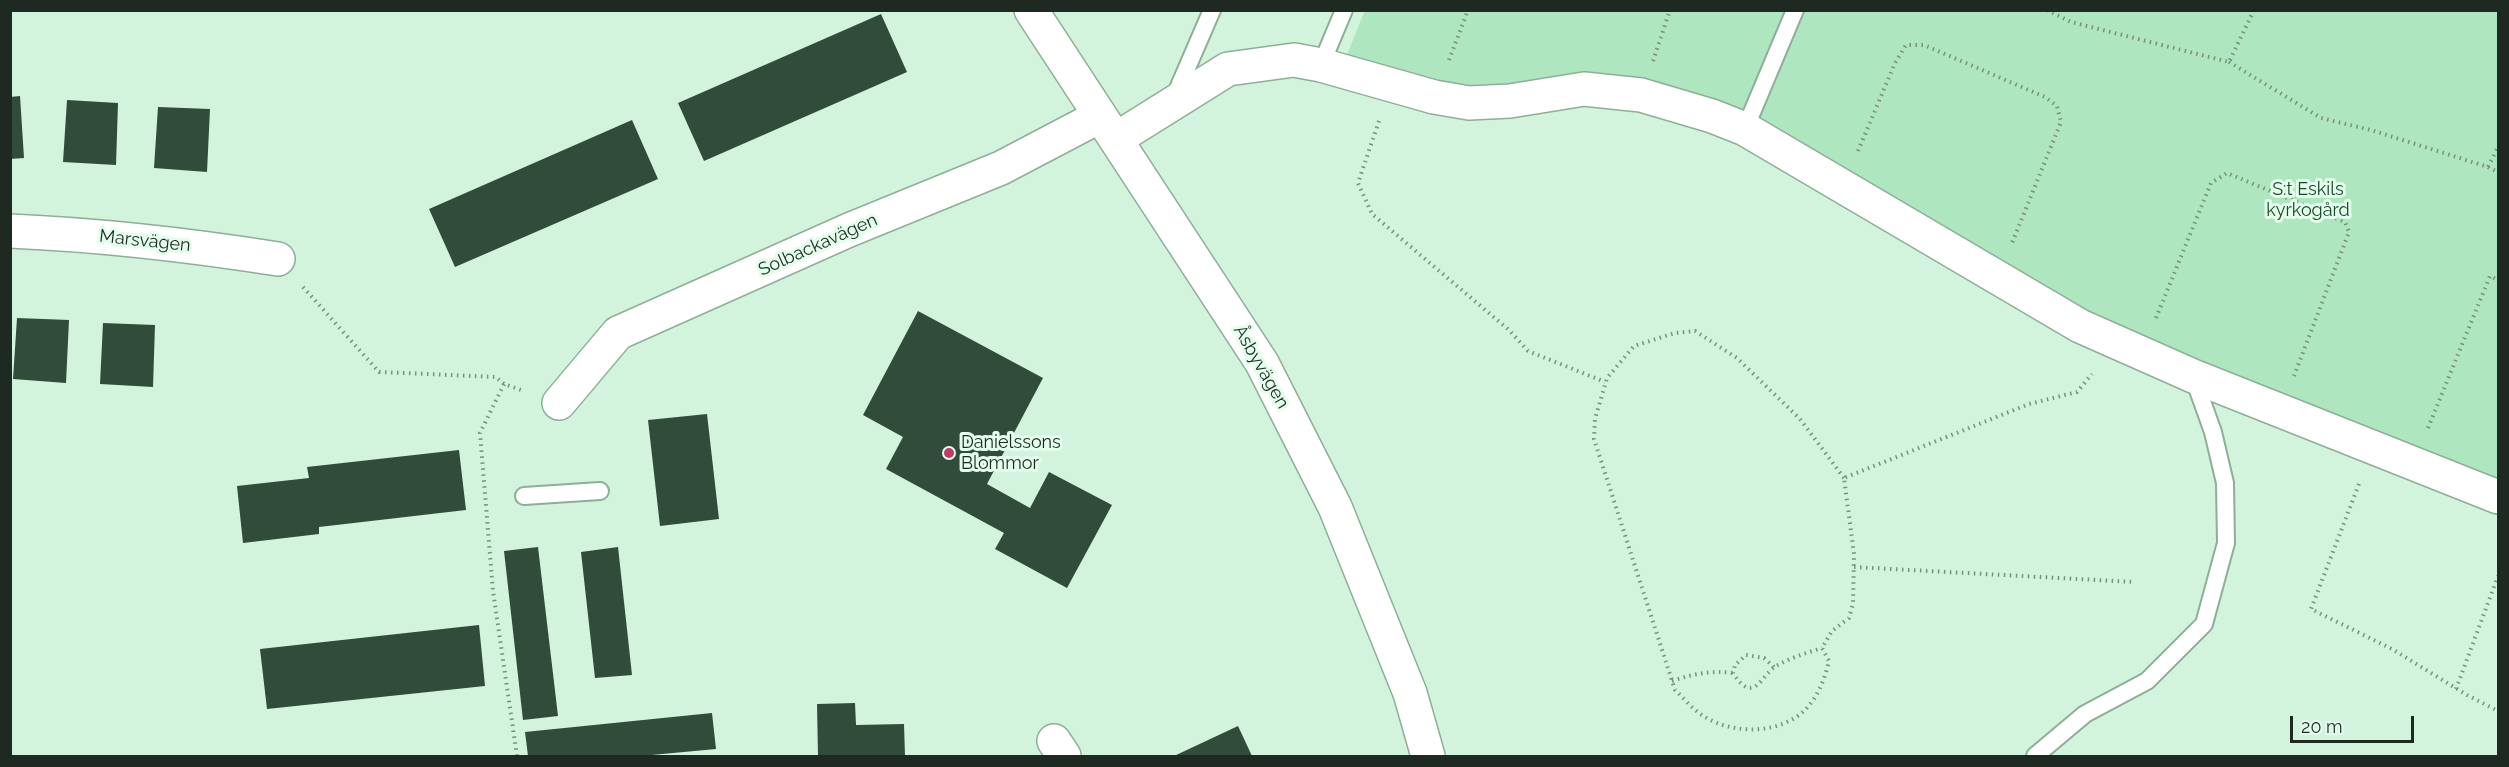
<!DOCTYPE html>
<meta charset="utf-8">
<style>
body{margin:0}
#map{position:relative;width:2509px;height:767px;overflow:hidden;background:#d2f3dc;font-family:Raleway,sans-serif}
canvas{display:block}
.frame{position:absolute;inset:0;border:12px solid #1e2a21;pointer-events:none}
.scale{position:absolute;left:2290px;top:716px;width:124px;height:27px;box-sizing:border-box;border:3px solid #1e2a21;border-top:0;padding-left:8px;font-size:18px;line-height:21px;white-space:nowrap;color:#1e2a21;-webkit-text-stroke:4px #e4feec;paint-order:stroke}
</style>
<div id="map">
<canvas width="2509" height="767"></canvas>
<div class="frame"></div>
<div class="scale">20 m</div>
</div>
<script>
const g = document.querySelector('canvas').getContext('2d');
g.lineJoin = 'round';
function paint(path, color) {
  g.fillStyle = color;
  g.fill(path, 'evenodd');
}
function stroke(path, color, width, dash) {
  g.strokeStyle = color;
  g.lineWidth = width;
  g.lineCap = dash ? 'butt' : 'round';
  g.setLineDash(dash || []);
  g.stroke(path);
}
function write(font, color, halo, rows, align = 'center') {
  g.font = font + ' Raleway,sans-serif';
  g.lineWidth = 6;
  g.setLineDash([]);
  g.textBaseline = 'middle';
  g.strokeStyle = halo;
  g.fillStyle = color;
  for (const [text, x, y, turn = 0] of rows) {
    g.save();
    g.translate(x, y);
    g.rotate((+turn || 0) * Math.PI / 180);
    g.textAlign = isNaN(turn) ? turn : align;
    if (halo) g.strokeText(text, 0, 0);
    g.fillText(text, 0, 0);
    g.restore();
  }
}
paint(new Path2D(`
 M1365,10l1133,1v471l-408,-164 -427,-232 -39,-10 -49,-1 -79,12h-32l-117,-32z`), '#ade6bf');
paint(new Path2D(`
 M881,14l26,58 -203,89 -26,-58z
 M20,96l4,62 -14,1v-62z
 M67,100l51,3 -2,62 -53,-3z
 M158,107l52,2 -3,63 -53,-4z
 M632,120l26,59 -203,88 -26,-58z
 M918,311l125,67 -56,106 43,24 19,-36 63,33 -45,83 -72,-39 9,-16 -118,-64 17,-32 -40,-22z
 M17,318l52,2 -3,63 -53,-4z
 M103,323l52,2 -2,62 -53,-3z
 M707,414l12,105 -59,7 -12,-106z
 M459,450l7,60 -147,17v7l-76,9 -6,-57 72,-8 -2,-11z
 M538,547l20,169 -35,4 -19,-169z
 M618,547l14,128 -37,3 -14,-126z
 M479,625l6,61 -218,23 -7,-60z
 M855,703l1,22 48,-1 1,32h-87l-1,-52z
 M712,713l4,36 -75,7h-113l-3,-24z
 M1238,726l14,30h-78z`), '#314c3a');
const service = new Path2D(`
 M1321,65l23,-55
 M1174,98l38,-88
 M1745,129l50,-119
 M524,496l76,-5
 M2035,756l50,-42 62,-33 57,-57 22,-81 -1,-60 -12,-51 -20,-56`);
const minor = new Path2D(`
 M1116,139l112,-70 66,-9 27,5 113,32 35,6 41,-2 74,-12 57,6 71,21 33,13 335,197 113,50 305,121
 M10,231c91,4 179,14 268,28
 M559,403l59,-70 231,-103 152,-62 99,-52
 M1054,741l10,15`);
const tertiary = new Path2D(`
 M1031,10l231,353 73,144 75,186 18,63`);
stroke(service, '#8fae98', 20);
stroke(minor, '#8fae98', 36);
stroke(tertiary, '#8fae98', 36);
stroke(new Path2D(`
 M2047,10l24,12 158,40 25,-52
 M1449,60l19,-50
 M1653,61l17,-51
 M2229,62l92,56 50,12 117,37 10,-20
 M1379,121l-21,62 14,31 137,116 19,21 77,31
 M1858,151l37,-88 11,-18h18l121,52 12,9 4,16 -49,121
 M2488,167l10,5
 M303,287l76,85 117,5 8,7 20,7
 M2156,318l55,-135 16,-10 118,49 4,10 -55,144
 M504,384l-24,49 13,158 24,165
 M2428,428l62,-152 8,4
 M1844,478l-44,-59 -63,-61 -42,-27 -20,2 -41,13 -27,32 -12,41 -1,20 81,251c9,8 17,19 27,25 29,20 77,20 103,-5 13,-13 20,-32 24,-49l-7,-13 10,-17 17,-13 4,-14 1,-50 -10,-76 185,-74 48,-12 15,-18
 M2359,484l-48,125 81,40 75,46 31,16
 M1854,567l280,15
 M1774,667l-10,-9 -18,-3 -11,10 -2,8c21,33 28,2 43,-7 14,-8 30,-13 46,-18
 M1672,681c21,-7 39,-11 61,-8
 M2456,689l42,-113`), '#799080', 4, [1.5, 4.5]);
stroke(service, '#fff', 16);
stroke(minor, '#fff', 33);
stroke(tertiary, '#fff', 33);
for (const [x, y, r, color] of [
 [949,453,6,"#c43868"]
]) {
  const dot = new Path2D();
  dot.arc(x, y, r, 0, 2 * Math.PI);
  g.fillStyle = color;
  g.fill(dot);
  stroke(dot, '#e4feec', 2);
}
write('18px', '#1a492d', '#e4feec', [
 ["S:t Eskils",2308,190],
 ["kyrkogård",2308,211]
]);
write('18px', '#1e2a21', '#e4feec', [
 ["Marsvägen",145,241,6],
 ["Solbackavägen",818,245,-24],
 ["Åsbyvägen",1261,367,60]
]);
write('18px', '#1e2a21', '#e4feec', [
 ["Danielssons",961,443],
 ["Blommor",961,464]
], 'left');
</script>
